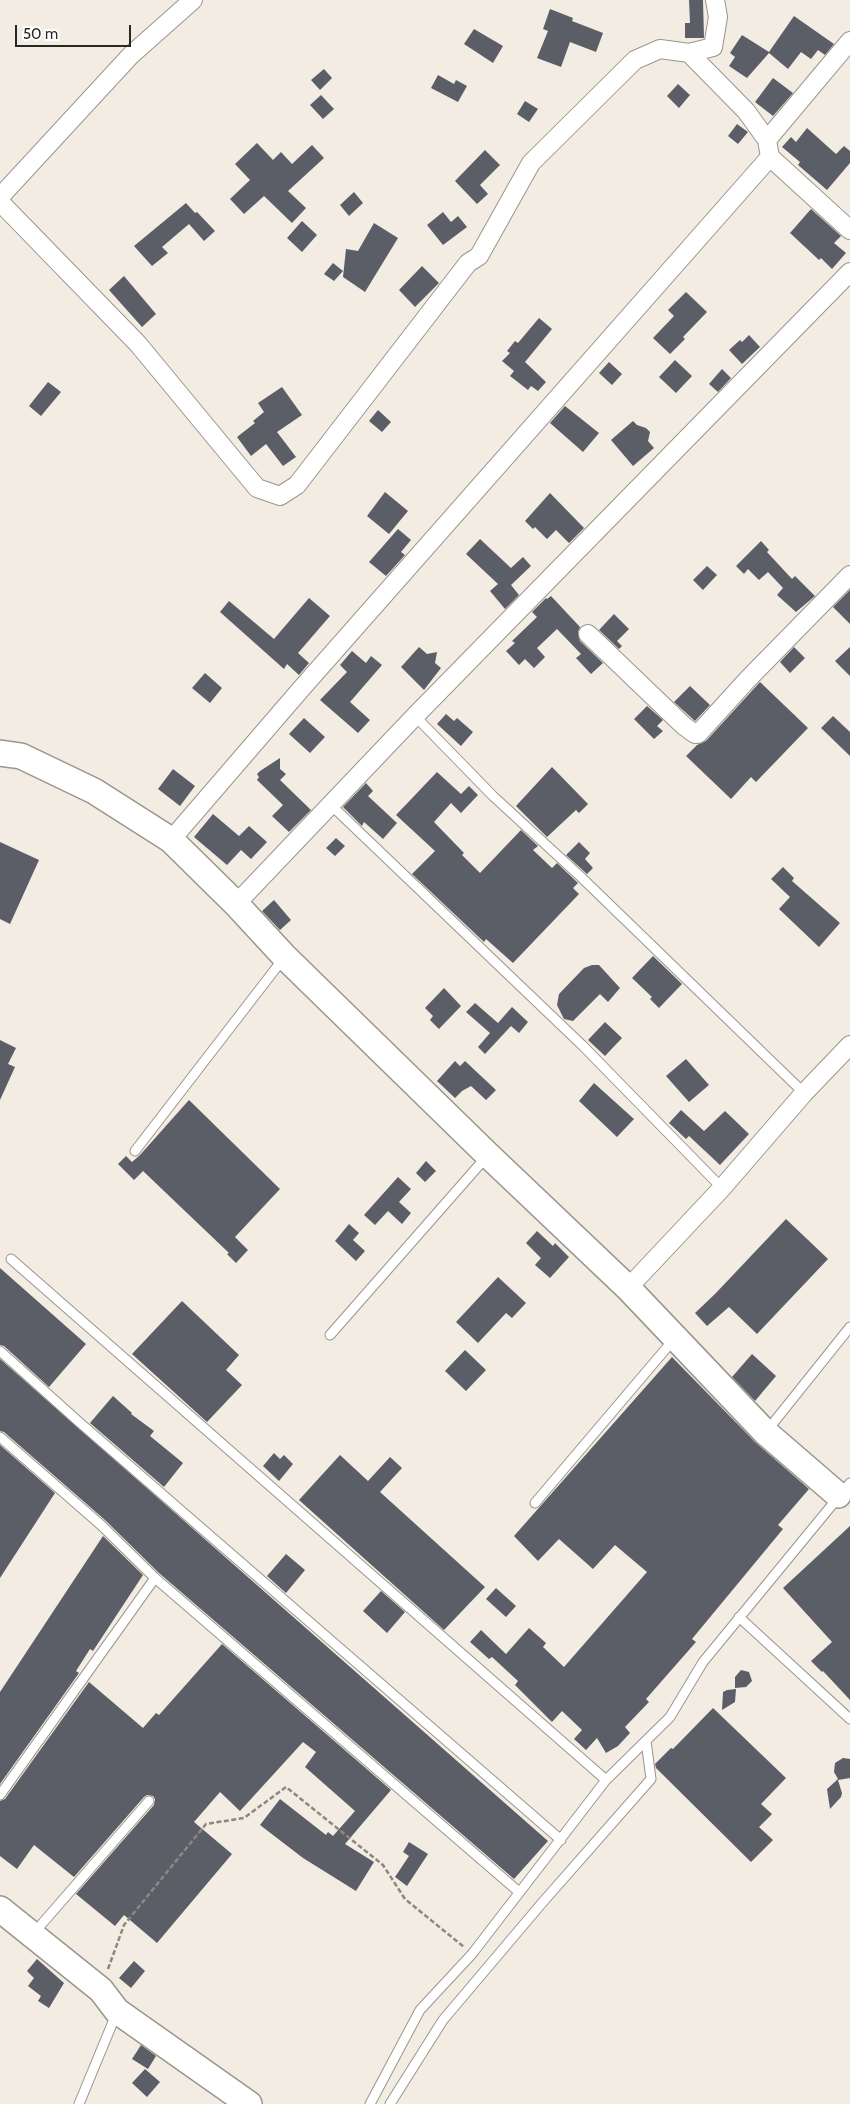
<!DOCTYPE html>
<style>
body{margin:0}
#map{position:relative;width:850px;height:2104px;overflow:hidden;background:#f2ece2;font-family:Cabin,sans-serif}
canvas{display:block}
.scale{position:absolute;left:15px;top:25px;width:116px;height:22px;box-sizing:border-box;border:2px solid #2a2824;border-top:0;padding-left:6px;font-size:15px;line-height:18px;white-space:nowrap;color:#2a2824;-webkit-text-stroke:4px #fff;paint-order:stroke}
</style>
<div id="map">
<canvas width="850" height="2104"></canvas>
<div class="scale">50 m</div>
</div>
<script>
const g = document.querySelector('canvas').getContext('2d');
g.lineJoin = 'round';
function paint(path, color) {
  g.fillStyle = color;
  g.fill(path, 'evenodd');
}
function stroke(path, color, width, dash) {
  g.strokeStyle = color;
  g.lineWidth = width;
  g.lineCap = dash ? 'butt' : 'round';
  g.setLineDash(dash || []);
  g.stroke(path);
}
paint(new Path2D(`
 M689,0h14l1,38h-19v-15h5z
 M550,9l23,9 -1,3 31,12 -7,19 -26,-10 -9,25 -24,-9 11,-27 -5,-2z
 M794,16l40,28 -9,11 -7,-5 -7,9 -10,-7 -13,17 -19,-16 -22,25 -18,-12 6,-9 -5,-4 12,-18 27,17z
 M474,29l29,17 -10,17 -29,-19z
 M324,69l8,9 -12,12 -9,-10z
 M438,75l16,9 2,-4 11,6 -9,16 -27,-14z
 M773,78l20,15 -20,23 -18,-14z
 M678,84l12,11 -11,13 -12,-12z
 M321,95l13,14 -11,10 -13,-14z
 M525,101l13,8 -9,13 -12,-8z
 M737,124l11,8 -10,12 -10,-8z
 M807,128l29,26 8,-8 6,5v12l-23,27 -29,-25 2,-3 -18,-15 9,-10 5,5z
 M257,143l16,17 8,-8 11,12 20,-19 12,13 -36,33 18,17 -14,15 -28,-27 -20,18 -14,-15 20,-19 -15,-16z
 M485,150l15,15 -20,20 8,9 -11,10 -22,-23z
 M354,192l9,11 -14,13 -9,-11z
 M186,203l9,10 2,-1 18,19 -11,10 -15,-17 -27,23 6,6 -16,13 -18,-20z
 M811,209l30,27 -7,7 12,10 -14,16 -11,-11 -2,2 -29,-27z
 M443,212l8,10 7,-6 9,11 -24,18 -16,-20z
 M302,221l15,14 -15,17 -15,-14z
 M374,223l24,15 -33,54 -22,-15 3,-28 12,2z
 M333,263l10,8 -9,10 -10,-7z
 M422,266l17,17 -24,24 -16,-17z
 M124,276l32,38 -14,13 -33,-37z
 M686,292l21,20 -24,25 2,2 -15,15 -17,-16 21,-22 -6,-6z
 M539,318l13,11 -27,33 21,20 -8,9 -7,-5 -3,4 -18,-14 4,-5 -12,-10 8,-8 -3,-2 8,-10 3,2z
 M749,335l11,12 -18,17 -13,-14 11,-10 2,2z
 M675,360l17,16 -16,17 -17,-16z
 M609,362l13,12 -10,11 -13,-12z
 M722,369l9,9 -13,14 -9,-8z
 M48,382l13,10 -20,24 -12,-10z
 M282,387l20,28 -25,17 19,25 -13,9 -17,-22 -15,12 -14,-19 18,-14 -2,-2 11,-9 -6,-9z
 M565,406l34,27 -16,19 -33,-29z
 M378,410l13,12 -9,10 -13,-11z
 M633,421l4,4 9,3 4,4 -2,9 6,7 -21,18 -22,-26z
 M385,492l23,19 -19,23 -22,-18z
 M550,493l34,35 -15,15 -13,-13 -9,9 -12,-12 -2,2 -8,-8z
 M398,529l13,11 -10,12 4,3 -19,21 -17,-14z
 M480,539l31,29 12,-11 8,9 -20,19 8,10 -14,14 -15,-18 8,-7 -32,-30z
 M761,541l8,9 -2,2 25,27 3,-3 20,20 -19,16 -19,-17 6,-7 -15,-16 -9,8 -11,-11 -4,5 -8,-8z
 M707,566l10,9 -14,15 -10,-10z
 M850,590v34l-17,-17z
 M551,596l29,31 -2,5 2,9 23,22 -12,11 -15,-16 5,-4 -24,-25 -20,19 8,9 -11,11 -9,-9 -6,6 -13,-14 9,-8 -3,-2 25,-24 -5,-5 14,-14 1,1z
 M309,598l21,18 -32,37 11,10 -10,12 -12,-11 -3,5 -64,-57 9,-11 45,38z
 M614,614l15,15 -12,12 5,5 -3,3 -20,-19z
 M419,647l8,7 10,-2 -2,11 6,5 -17,22 -23,-23z
 M794,647l11,11 -15,15 -10,-11z
 M850,647v29l-15,-15z
 M352,651l14,12 5,-7 11,9 -32,37 20,18 -12,13 -38,-33 27,-28 -7,-7z
 M205,673l17,15 -12,15 -18,-15z
 M760,682l48,46 -52,54 -5,-5 -20,22 -45,-43 11,-11 9,-4z
 M690,686l20,19 -15,16 -21,-19z
 M647,706l16,14 -6,6 6,5 -9,8 -20,-20z
 M446,714l8,7 3,-3 16,14 -12,14 -24,-22z
 M833,716l17,16v24l-29,-28z
 M304,718l21,19 -15,16 -21,-19z
 M280,758v11l6,5 -6,6 31,30 -22,22 -17,-16 11,-11 -26,-25 2,-3 -2,-3 3,-3z
 M552,767l36,37 -9,9 -3,-3 -29,27 -31,-31z
 M173,769l22,17 -15,20 -22,-17z
 M437,772l24,22 8,-8 9,9 -17,18 -10,-10 -17,19 30,31 -2,2 18,18 41,-43 17,16 -5,4 19,18 5,-5 21,20 -5,5 6,6 -66,69 -27,-24 -2,3 -72,-68 23,-23 -39,-36z
 M366,783l7,8 -5,5 29,27 -14,16 -19,-17 -2,4 -19,-19z
 M213,814l26,22 10,-10 18,16 -16,17 -10,-9 -14,15 -33,-28z
 M336,838l9,8 -10,10 -9,-8z
 M0,842l39,18 -29,64 -10,-5z
 M579,842l11,11 -5,6 8,9 -6,6 -21,-19z
 M783,867l11,11 -2,3 48,42 -21,24 -40,-38 11,-12 -19,-18z
 M274,900l17,20 -11,10 -18,-19z
 M653,956l29,28 -23,24 -9,-9 2,-2 -20,-19z
 M592,965h7l21,23 -12,14 -8,-8 -27,27 -9,-2 -7,-14 2,-11 25,-26z
 M444,988l17,18 -22,23 -9,-9 3,-4 -8,-8z
 M475,1003l23,20 14,-16 16,15 -9,11 -8,-7 -26,28 -7,-7 12,-14 -24,-21z
 M605,1022l17,16 -17,18 -17,-16z
 M0,1040l16,8 -8,16 7,3 -15,33z
 M686,1059l23,26 -20,17 -23,-26z
 M455,1061l5,5 5,-5 31,29 -10,10 -15,-14 -9,5 -7,7 -18,-17z
 M594,1083l40,36 -17,18 -38,-36z
 M189,1100l91,89 -45,48 13,13 -12,13 -9,-9 2,-1 -86,-82 -9,9 -16,-16 8,-8 6,6 8,-7z
 M681,1110l23,21 21,-20 24,23 -29,31 -31,-29 -3,3 -17,-16z
 M426,1161l10,10 -11,11 -9,-9z
 M398,1177l13,12 -12,13 12,11 -9,11 -14,-13 -13,14 -11,-10z
 M786,1219l42,40 -71,75 -28,-27 -22,19 -12,-13 20,-19z
 M349,1224l10,9 -6,7 12,11 -9,10 -21,-20z
 M537,1231l16,15 2,-3 14,14 -19,21 -15,-13 6,-7 -15,-15z
 M0,1268l86,76 -37,43 -45,-41 -4,-1z
 M498,1277l28,26 -14,15 -6,-5 -28,30 -22,-21z
 M182,1301l57,54 -13,15 16,15 -35,37 -75,-68z
 M465,1350l21,20 -20,21 -21,-20z
 M752,1354l24,22 -21,25 -23,-24z
 M672,1357l83,85 54,47 -31,36 5,4 -91,110 4,3 -50,57 3,3 -24,25 5,6 -12,13 -12,7 -9,-15 -11,12 -12,-11 8,-9 -20,-19 -10,11 -37,-37 3,-4 -26,-24 -3,2 -19,-17 11,-12 25,24 23,-26 17,15 -3,4 21,20 83,-95 -32,-27 -22,24 -34,-30 -21,22 -24,-25z
 M0,1359l548,482 -34,38 -355,-306 -54,-53 -101,-88 -4,-1z
 M113,1396l19,17 -1,1 23,17 -4,5 33,27 -19,24 -74,-64z
 M0,1445l55,48 -55,85z
 M274,1453l6,6 4,-4 9,9 -14,17 -16,-15z
 M340,1455l28,26 22,-24 12,11 -22,24 105,95 -41,43 -145,-130z
 M850,1526v174l-27,-29 -1,1 -11,-11 21,-19 -49,-54z
 M103,1536l40,39 -50,76 -3,-2 -14,22 3,2 -79,111v-92z
 M286,1554l19,16 -19,23 -19,-17z
 M496,1588l20,18 -10,11 -20,-18z
 M381,1591l24,21 -18,21 -24,-22z
 M222,1644l169,146 -46,54 29,18 -18,29 -53,-33 -43,-33 20,-26 46,36 2,-3 5,4 22,-25 -50,-44 11,-15 -13,-10 -63,69 -20,-19 -26,30 38,32 -75,89 -33,-28 -9,11 -39,-32 78,-89 1,-6 -2,-3 -6,-1 -3,2 -70,80 -40,-32 -17,24 -17,-13v-55l5,-2 84,-117 54,46 13,-15 3,2z
 M741,1670l8,2 3,9 -6,6 -11,1v-11z
 M736,1689l-1,13 -13,8 1,-18 4,-2z
 M713,1708l73,70 -25,26 11,10 -13,13 14,13 -22,22 -95,-94 -1,-4 16,-16 2,1z
 M843,1758l7,1v19l-12,2 4,13 -1,4 -11,12 -3,-20 11,-10 -4,-7 1,-9z
 M409,1842l19,12 -21,32 -12,-9 14,-21 -6,-4z
 M37,1959l27,24 -15,25 -11,-7 3,-5 -13,-10 6,-8 -7,-7z
 M134,1961l11,10 -14,17 -12,-10z
 M141,2045l15,11 -8,13 -16,-10z
 M145,2069l15,13 -13,15 -15,-14z`), '#5b5e67');
const lane = new Path2D(`
 M415,716l78,80 88,81 223,216
 M331,805l252,241 139,142
 M135,1151l148,-192
 M11,1259l595,521
 M330,1335l158,-180
 M0,1351l79,71 482,418
 M766,1432l84,-105
 M0,1437l101,88 54,53 364,314
 M535,1503l140,-165
 M739,1617l111,102
 M0,1795l155,-217
 M33,1934l116,-133
 M79,2104l38,-92
 M370,2104l50,-94 52,-56 134,-174 64,-63 33,-55 147,-179
 M390,2104l53,-84 99,-117 109,-124 -5,-38`);
const street = new Path2D(`
 M689,53l24,-6 5,-30 -3,-17
 M767,140l83,-99
 M0,197l131,-142 62,-55
 M0,202l138,142 119,144 23,8 17,-11 171,-222 11,-7 52,-93 104,-103 25,-11 29,4 57,58 21,29 3,17 80,73
 M588,634l96,92 11,8h3l50,-55 102,-104
 M171,840l130,-151 469,-532
 M236,904l179,-188 435,-444
 M628,1288l94,-100 82,-95 46,-48`);
const secondary = new Path2D(`
 M0,753l21,3 73,35 77,49 65,64 49,53 203,198 140,133 137,144 73,63
 M0,1909l101,81 16,21 132,93`);
stroke(lane, '#9b958c', 11);
stroke(street, '#9b958c', 20);
stroke(secondary, '#9b958c', 28);
stroke(new Path2D(`
 M108,1969l16,-44 82,-101 38,-6 42,-31 97,78 22,34 59,48`), '#8c8881', 2.5, [5, 2.5]);
stroke(lane, '#fff', 9);
stroke(street, '#fff', 18);
stroke(secondary, '#fff', 25);
</script>
